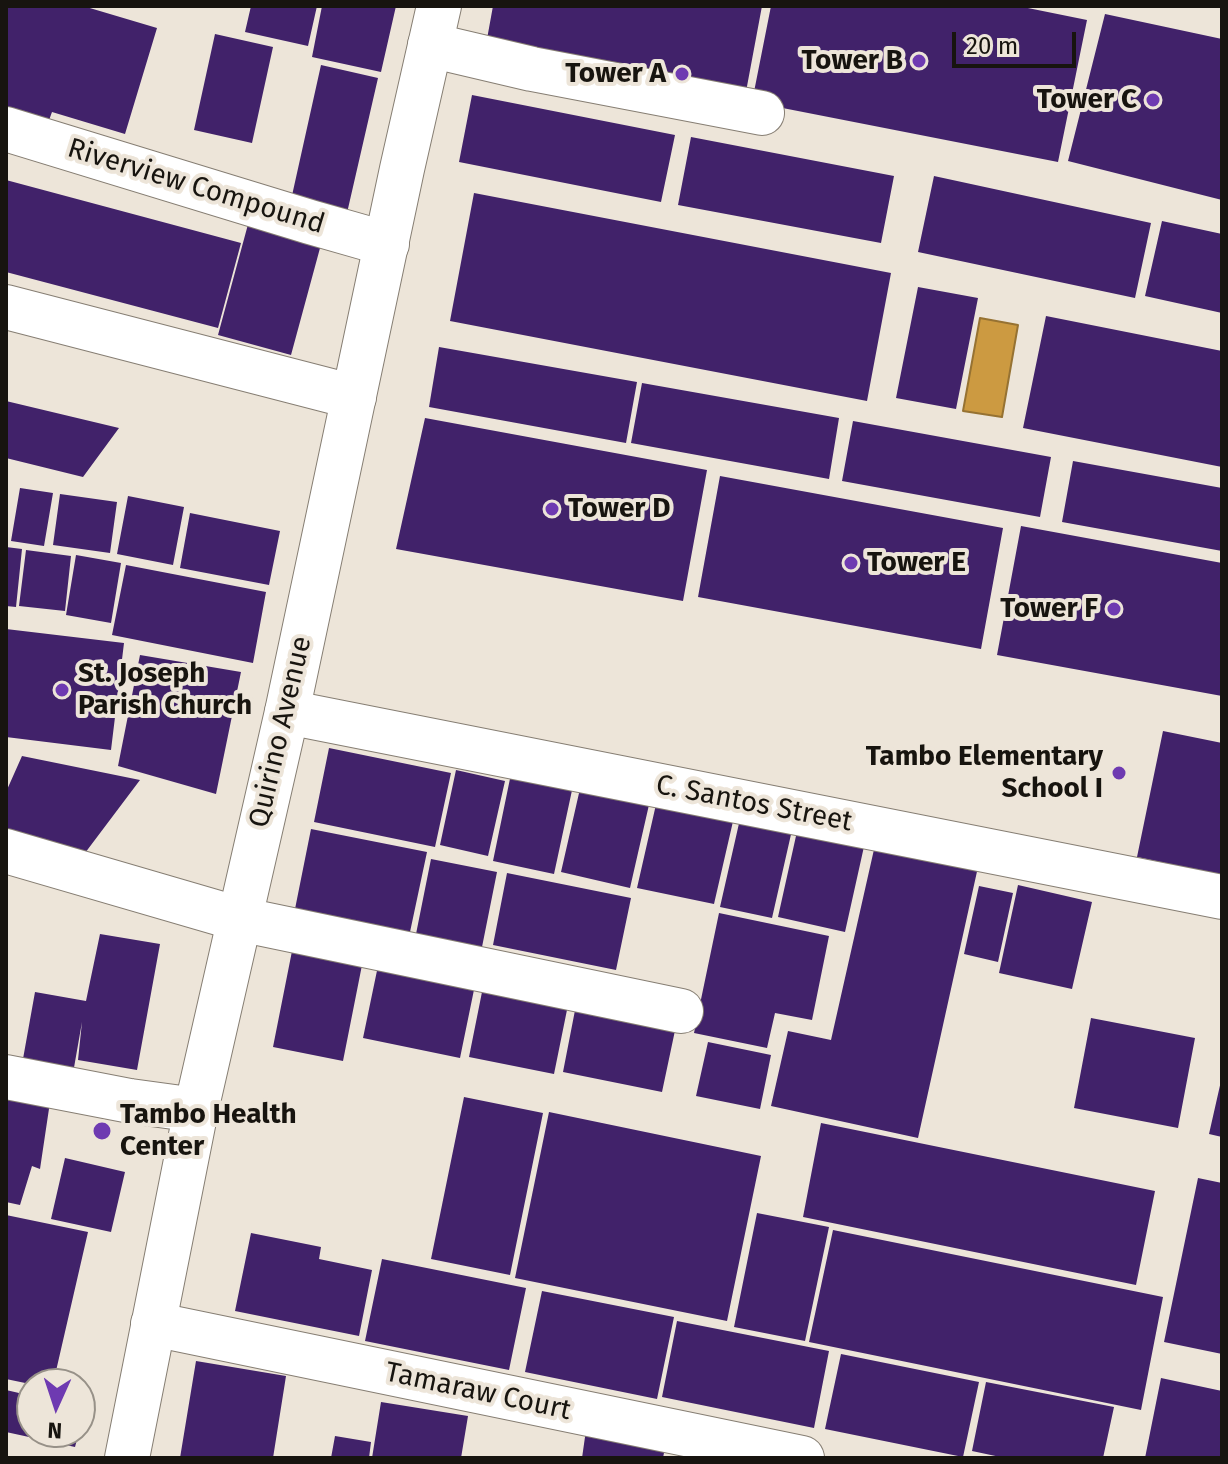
<!DOCTYPE html>
<style>
body{margin:0}
#map{position:relative;width:1228px;height:1464px;overflow:hidden;background:#ede5d9;font-family:"Fira Sans",sans-serif}
canvas{display:block}
.frame{position:absolute;inset:0;border:8px solid #17140f;pointer-events:none}
.north{position:absolute;left:16px;top:1368px;width:80px;height:80px;box-sizing:border-box;background:#ede5d9;border:2px solid #979188;border-radius:50%;rotate:183deg;font-size:22px;font-weight:700;line-height:32px;text-align:center;color:#17140f}
.north::after{content:'';display:block;margin:auto;width:28px;height:36px;background:#6e3ab1;clip-path:polygon(50% 0,100% 100%,50% 72%,0 100%)}
.scale{position:absolute;left:952px;top:32px;width:124px;height:36px;box-sizing:border-box;border:4px solid #17140f;border-top:0;padding-left:10px;font-size:24px;line-height:28px;white-space:nowrap;color:#17140f;-webkit-text-stroke:6px #ede5d9;paint-order:stroke}
</style>
<div id="map">
<canvas width="1228" height="1464"></canvas>
<div class="frame"></div>
<div class="north">N</div>
<div class="scale">20 m</div>
</div>
<script>
const g = document.querySelector('canvas').getContext('2d');
g.lineJoin = 'round';
function paint(path, color) {
  g.fillStyle = color;
  g.fill(path, 'evenodd');
}
function stroke(path, color, width, dash) {
  g.strokeStyle = color;
  g.lineWidth = width;
  g.lineCap = dash ? 'butt' : 'round';
  g.setLineDash(dash || []);
  g.stroke(path);
}
function write(font, color, halo, rows, align = 'center') {
  g.font = font + ' "Fira Sans",sans-serif';
  g.lineWidth = 8;
  g.setLineDash([]);
  g.textBaseline = 'middle';
  g.strokeStyle = halo;
  g.fillStyle = color;
  for (const [text, x, y, turn = 0] of rows) {
    g.save();
    g.translate(x, y);
    g.rotate((+turn || 0) * Math.PI / 180);
    g.textAlign = isNaN(turn) ? turn : align;
    if (halo) g.strokeText(text, 0, 0);
    g.fillText(text, 0, 0);
    g.restore();
  }
}
const water = new Path2D(`
 M980,318l38,7 -16,92 -39,-6z`);
paint(water, '#cc9a41');
stroke(water, '#967232', 2);
paint(new Path2D(`
 M6,6h77l74,22 -32,106 -73,-22 -4,11 -42,-13z
 M251,6h66l-9,40 -63,-14z
 M322,6h74l-15,66 -69,-15z
 M493,6h269l-17,91 -260,-47z
 M771,6h247l69,14 -29,142 -306,-60z
 M1105,14l117,25v161l-154,-39z
 M215,34l58,13 -21,96 -58,-13z
 M321,65l57,13 -31,135 -56,-13z
 M472,95l203,40 -14,67 -202,-40z
 M691,137l203,39 -13,67 -203,-38z
 M934,176l217,47 -16,75 -217,-46z
 M6,180l235,63 -23,85 -212,-56z
 M474,193l417,80 -24,128 -417,-80z
 M250,217l73,20 -32,118 -73,-20z
 M1162,221l60,13v79l-77,-17z
 M918,287l60,11 -22,111 -60,-11z
 M1046,316l176,35v116l-199,-39z
 M439,347l198,35 -11,61 -197,-36z
 M642,383l197,35 -10,61 -198,-36z
 M6,401l113,27 -36,49 -77,-19z
 M425,418l282,52 -24,131 -287,-52z
 M853,421l198,36 -11,60 -198,-36z
 M1073,461l149,27v63l-160,-29z
 M720,476l283,52 -22,121 -283,-52z
 M20,488l33,5 -9,53 -33,-5z
 M60,494l57,8 -7,51 -57,-8z
 M128,496l56,11 -11,58 -56,-11z
 M190,513l90,18 -11,54 -89,-17z
 M1021,526l201,37v133l-225,-41z
 M6,547l16,2 -6,58 -10,-1z
 M26,550l45,6 -6,55 -46,-5z
 M76,555l45,8 -10,60 -45,-8z
 M126,565l140,27 -13,71 -141,-28z
 M6,629l118,14 -13,107 -105,-13z
 M140,655l101,17 -25,122 -98,-28z
 M1163,731l59,12v132l-85,-18z
 M329,748l122,25 -16,74 -121,-25z
 M22,756l118,24 -61,81 -73,-17v-52z
 M512,769l62,12 -20,93 -61,-13z
 M456,770l49,11 -17,75 -48,-11z
 M582,780l69,16 -21,92 -69,-16z
 M657,800l77,17 -20,87 -77,-16z
 M740,819l52,11 -20,88 -52,-11z
 M798,827l67,15 -20,90 -67,-15z
 M311,829l116,23 -17,80 -115,-23z
 M875,845l103,22 -60,271 -147,-32 17,-75 43,9z
 M431,859l66,13 -15,75 -66,-13z
 M507,873l124,25 -15,72 -123,-25z
 M1018,885l74,17 -20,87 -73,-16z
 M979,886l34,7 -15,69 -34,-8z
 M719,913l110,23 -17,84 -37,-7 -8,35 -73,-15z
 M100,934l60,10 -23,126 -59,-10 4,-38 -10,57 -51,-9 14,-78 51,9z
 M293,946l70,14 -20,101 -70,-14z
 M379,961l97,19 -16,78 -97,-20z
 M484,982l85,18 -15,74 -85,-17z
 M577,1000l100,21 -15,71 -99,-20z
 M1091,1018l104,20 -17,90 -104,-20z
 M708,1042l63,13 -11,54 -64,-13z
 M1221,1081h1v56l-13,-3z
 M6,1095l44,7 -10,67 -8,-3 -12,39 -14,-3z
 M464,1097l79,16 -33,162 -79,-16z
 M549,1112l212,44 -34,165 -212,-43z
 M821,1123l334,68 -19,94 -333,-68z
 M65,1158l60,14 -14,60 -60,-13z
 M1198,1178l24,5v171l-58,-12z
 M757,1213l72,14 -24,114 -71,-14z
 M6,1215l82,17 -35,152h-23l-24,-5z
 M833,1230l330,67 -22,113 -332,-68z
 M251,1233l70,14 -2,12 53,11 -13,66 -124,-25z
 M382,1259l144,29 -17,82 -144,-29z
 M542,1291l132,26 -17,82 -132,-27z
 M677,1321l152,30 -15,77 -152,-31z
 M841,1354l138,28 -16,75 -138,-28z
 M196,1361l90,15 -13,82h-93z
 M1161,1378l61,13v67h-77z
 M986,1382l128,25 -11,51h-98l-33,-7z
 M6,1390l26,6v36h47l-4,15 -69,-15z
 M381,1402l87,14 -7,42h-89z
 M587,1423l80,14 -4,21h-81z
 M335,1436l36,6 -2,16h-38z`), '#41226a');
const minor = new Path2D(`
 M430,45l102,24 230,44
 M6,129l304,93 77,22
 M6,307l348,90
 M287,712l935,185
 M6,851l233,68 442,92
 M6,1077l124,24 66,9
 M153,1324l649,134`);
const major = new Path2D(`
 M127,1458l69,-348 91,-398 115,-543 37,-163`);
stroke(minor, '#867e73', 46);
stroke(major, '#867e73', 46);
stroke(minor, '#fff', 44);
stroke(major, '#fff', 44);
for (const [x, y, r, color] of [
 [919,61,8,"#6e3ab1"],
 [682,74,8,"#6e3ab1"],
 [1153,100,8,"#6e3ab1"],
 [552,509,8,"#6e3ab1"],
 [851,563,8,"#6e3ab1"],
 [1114,609,8,"#6e3ab1"],
 [62,690,8,"#6e3ab1"],
 [1119,773,8,"#6e3ab1"],
 [102,1131,10,"#6e3ab1"]
]) {
  const dot = new Path2D();
  dot.arc(x, y, r, 0, 2 * Math.PI);
  g.fillStyle = color;
  g.fill(dot);
  stroke(dot, '#ede5d9', 3);
}
write('bold 28px', '#17140f', '#ede5d9', [
 ["Tower B",903,61],
 ["Tower A",666,74],
 ["Tower C",1137,100],
 ["Tower D",568,509,"left"],
 ["Tower E",867,563,"left"],
 ["Tower F",1098,609],
 ["St. Joseph",78,674,"left"],
 ["Parish Church",78,706,"left"],
 ["Tambo Elementary",1103,757],
 ["School I",1103,789],
 ["Tambo Health",120,1115,"left"],
 ["Center",120,1147,"left"]
], 'right');
write('28px', '#17140f', '#ede5d9', [
 ["Riverview Compound",196,187,17],
 ["Quirino Avenue",281,732,-77],
 ["C. Santos Street",754,804,11],
 ["Tamaraw Court",478,1392,12]
]);
</script>
